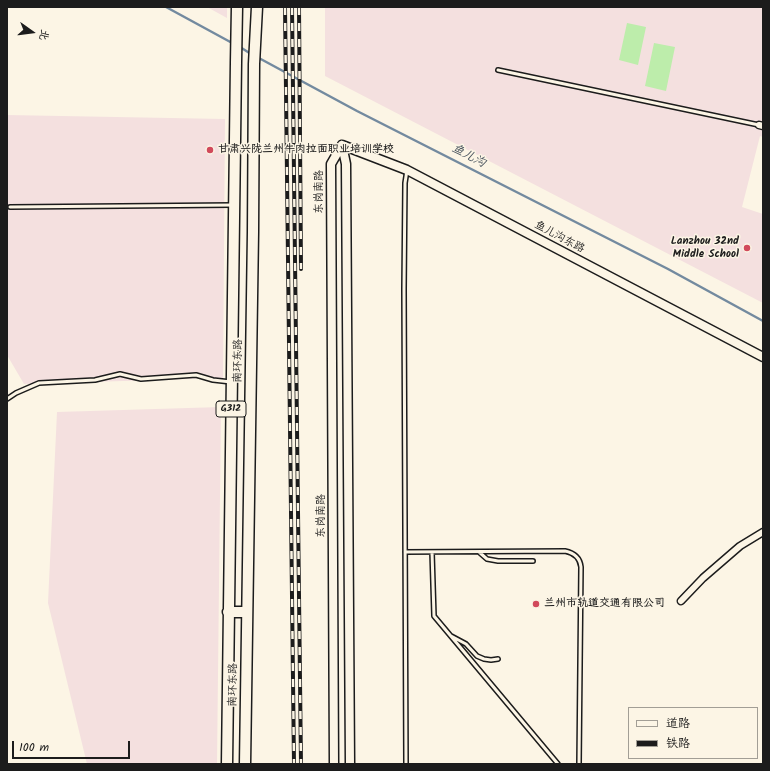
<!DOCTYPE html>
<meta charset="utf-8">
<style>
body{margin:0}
#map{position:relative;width:770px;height:771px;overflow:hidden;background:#fcf5e5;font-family:Kalam,"LXGW WenKai TC",sans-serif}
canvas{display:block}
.frame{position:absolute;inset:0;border:8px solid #1c1c1c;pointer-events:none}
.legend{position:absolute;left:628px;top:707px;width:130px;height:52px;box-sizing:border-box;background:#fcf5e5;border:1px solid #a29e95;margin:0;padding:5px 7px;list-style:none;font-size:12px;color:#1c1c1c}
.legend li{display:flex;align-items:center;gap:8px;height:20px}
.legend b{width:20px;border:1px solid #a29e95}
.north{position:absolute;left:12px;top:12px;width:40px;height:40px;-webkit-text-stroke:3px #fcf5e5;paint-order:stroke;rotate:104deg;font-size:11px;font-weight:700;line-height:16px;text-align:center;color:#1c1c1c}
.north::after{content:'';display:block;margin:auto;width:14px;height:18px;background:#1c1c1c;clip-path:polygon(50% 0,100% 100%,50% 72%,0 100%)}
.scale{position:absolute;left:12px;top:741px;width:118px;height:18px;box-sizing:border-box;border:2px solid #1c1c1c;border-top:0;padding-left:5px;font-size:12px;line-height:14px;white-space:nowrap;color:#1c1c1c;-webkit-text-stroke:3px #fcf5e5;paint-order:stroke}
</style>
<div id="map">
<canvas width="770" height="771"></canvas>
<div class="frame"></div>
<ul class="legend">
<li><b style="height:5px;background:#fcf5e5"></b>道路</li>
<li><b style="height:5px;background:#1c1c1c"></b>铁路</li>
</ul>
<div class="north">北</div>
<div class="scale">100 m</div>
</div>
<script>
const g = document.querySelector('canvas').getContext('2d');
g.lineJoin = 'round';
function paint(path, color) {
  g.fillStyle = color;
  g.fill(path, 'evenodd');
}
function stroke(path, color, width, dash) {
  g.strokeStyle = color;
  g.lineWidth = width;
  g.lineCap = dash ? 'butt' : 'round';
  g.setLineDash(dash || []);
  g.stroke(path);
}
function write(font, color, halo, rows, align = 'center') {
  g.font = font + ' Kalam,"LXGW WenKai TC",sans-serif';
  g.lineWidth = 3;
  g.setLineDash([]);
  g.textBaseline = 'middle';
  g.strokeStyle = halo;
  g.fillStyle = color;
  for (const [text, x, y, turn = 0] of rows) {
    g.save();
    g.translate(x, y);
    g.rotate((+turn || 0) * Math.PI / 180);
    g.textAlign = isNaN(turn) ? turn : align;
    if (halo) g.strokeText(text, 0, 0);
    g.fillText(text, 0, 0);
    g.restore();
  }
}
paint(new Path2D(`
 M207,7h20v11z
 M325,7h438v130l-3,-1 -18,71 21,7v89l-438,-227z
 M7,115l218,4 -2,259 -199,6 -17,-29z
 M221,407l-4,357h-130l-39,-161 9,-191z`), '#f4e0df');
paint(new Path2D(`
 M627,23l19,4 -8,38 -19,-5z
 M654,43l21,4 -9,44 -21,-5z`), '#bdedab');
stroke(new Path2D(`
 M166,7l68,37
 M240,47l11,7
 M257,57l100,54 311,158 95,52`), '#738a9f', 2.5);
const service = new Path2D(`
 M498,70l261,55
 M10,207l223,-2
 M7,399l9,-6 23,-10 56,-3 25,-6 21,5 55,-4 17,5 18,2
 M405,552l160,-1c10,2 15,7 16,16l-2,197
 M432,552l2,64 124,148
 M479,552l8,7 11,2h35
 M451,636l15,8 11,12 7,3 7,1 7,-1
 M406,764l-2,-475 1,-106 2,-13`);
const minor = new Path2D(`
 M759,125l4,1
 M681,601l22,-23 37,-32 23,-14`);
const tertiary = new Path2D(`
 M342,145l4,19 4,600
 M342,145l65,25 356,187
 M334,764l-3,-600 11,-19`);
const trunk = new Path2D(`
 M228,612h19
 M227,764l9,-702 1,-55
 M245,764l8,-532 1,-168 3,-57`);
stroke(service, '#1c1c1c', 6);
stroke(minor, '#1c1c1c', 9);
stroke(tertiary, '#1c1c1c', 11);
stroke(trunk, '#1c1c1c', 13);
stroke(service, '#fcf5e5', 3);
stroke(minor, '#fcf5e5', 6);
stroke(tertiary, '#fcf5e5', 8);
stroke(trunk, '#fcf5e5', 10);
const rail = new Path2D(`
 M285,7l9,757
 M292,7l9,757
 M299,7l2,262`);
stroke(rail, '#1c1c1c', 4);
stroke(rail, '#fcf5e5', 2.5, [8]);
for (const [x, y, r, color] of [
 [210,150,4,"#d1495b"],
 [747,248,4,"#d1495b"],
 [536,604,4,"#d1495b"]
]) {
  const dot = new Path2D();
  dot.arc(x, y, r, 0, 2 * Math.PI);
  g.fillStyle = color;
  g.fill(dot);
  stroke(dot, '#fcf5e5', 1.5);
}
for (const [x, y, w] of [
 [231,409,30]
]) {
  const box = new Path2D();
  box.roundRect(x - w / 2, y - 8, w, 16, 3);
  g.fillStyle = '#fcf5e5';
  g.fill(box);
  stroke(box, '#1c1c1c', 1);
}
write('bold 10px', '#1c1c1c', null, [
 ["G312",231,409]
]);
write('bold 11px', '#1c1c1c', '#fcf5e5', [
 ["甘肃兴陇兰州牛肉拉面职业培训学校",218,150],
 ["Lanzhou 32nd",739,242,"right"],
 ["Middle School",739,255,"right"],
 ["兰州市轨道交通有限公司",544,604]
], 'left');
write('11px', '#1c1c1c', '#fcf5e5', [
 ["东岗南路",320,192,-90],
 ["鱼儿沟东路",559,238,28],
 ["南环东路",239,361,-89],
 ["东岗南路",322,516,-90],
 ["南环东路",234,685,-89]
]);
write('italic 12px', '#48535d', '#fcf5e5', [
 ["鱼儿沟",468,157,27]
]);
</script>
